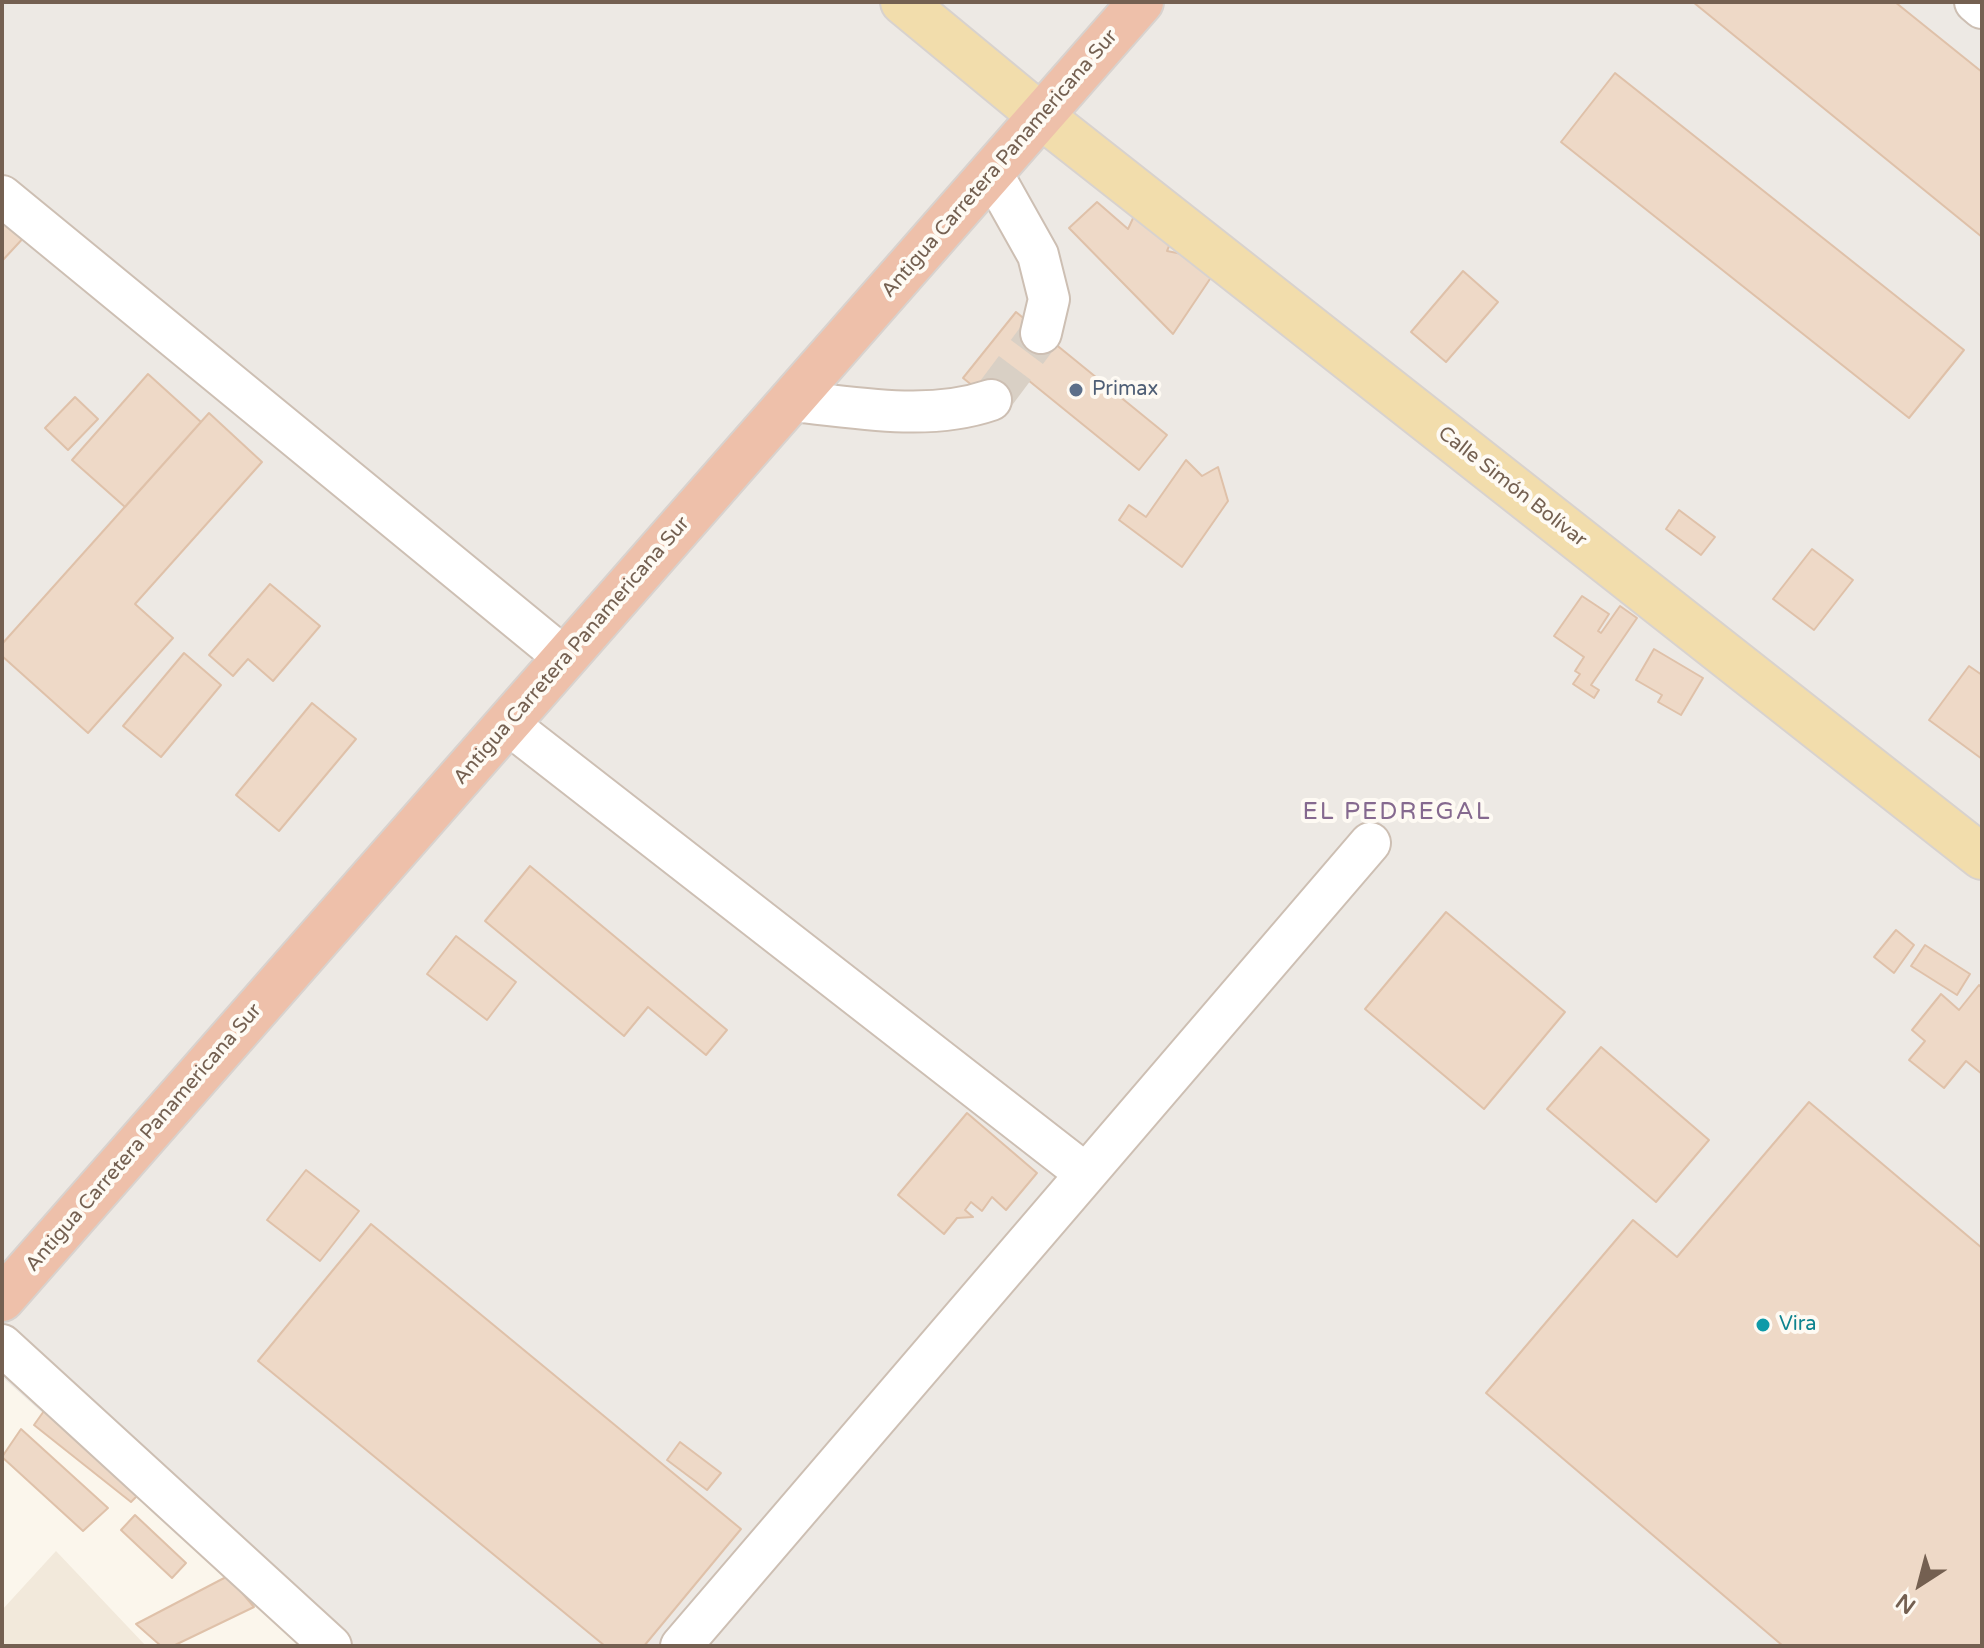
<!DOCTYPE html>
<meta charset="utf-8">
<style>
body{margin:0}
#map{position:relative;width:1984px;height:1648px;overflow:hidden;background:#fbf6ec;font-family:"Varela Round",sans-serif}
canvas{display:block}
.frame{position:absolute;inset:0;border:4px solid #746051;pointer-events:none}
.north{position:absolute;left:1880px;top:1544px;width:80px;height:80px;-webkit-text-stroke:6px #fefaf3;paint-order:stroke;rotate:216deg;font-size:22px;font-weight:700;line-height:32px;text-align:center;color:#746051}
.north::after{content:'';display:block;margin:auto;width:28px;height:36px;background:#746051;clip-path:polygon(50% 0,100% 100%,50% 72%,0 100%)}
</style>
<div id="map">
<canvas width="1984" height="1648"></canvas>
<div class="frame"></div>
<div class="north">N</div>
</div>
<script>
const g = document.querySelector('canvas').getContext('2d');
g.lineJoin = 'round';
function paint(path, color) {
  g.fillStyle = color;
  g.fill(path, 'evenodd');
}
function stroke(path, color, width, dash) {
  g.strokeStyle = color;
  g.lineWidth = width;
  g.lineCap = dash ? 'butt' : 'round';
  g.setLineDash(dash || []);
  g.stroke(path);
}
function write(font, color, halo, rows, align = 'center') {
  g.font = font + ' "Varela Round",sans-serif';
  g.lineWidth = 8;
  g.setLineDash([]);
  g.textBaseline = 'middle';
  g.strokeStyle = halo;
  g.fillStyle = color;
  for (const [text, x, y, turn = 0] of rows) {
    g.save();
    g.translate(x, y);
    g.rotate((+turn || 0) * Math.PI / 180);
    g.textAlign = isNaN(turn) ? turn : align;
    if (halo) g.strokeText(text, 0, 0);
    g.fillText(text, 0, 0);
    g.restore();
  }
}
paint(new Path2D(`
 M56,1551l90,95h-144v-36z`), '#f2e9db');
paint(new Path2D(`
 M2,2h1980v1644h-1676l-304,-269z`), '#ede9e4');
const building = new Path2D(`
 M1693,2h202l87,70v165z
 M1615,73l349,277 -55,68 -348,-276z
 M1097,202l31,27 7,-15 37,25 -5,12 30,6 19,13 -43,64 -104,-106z
 M2,211l25,23 -25,27z
 M1463,271l35,31 -52,60 -35,-30z
 M1016,312l151,123 -28,35 -111,-90 -25,30 -40,-32z
 M148,374l53,48 -76,85 -53,-47z
 M75,397l23,22 -30,31 -23,-22z
 M209,413l53,49 -127,142 38,34 -85,95 -86,-77v-12z
 M1186,460l16,16 16,-9 10,34 -46,66 -63,-47 10,-15 17,12z
 M1679,510l36,27 -14,18 -35,-26z
 M1812,549l41,31 -39,50 -41,-31z
 M270,584l50,42 -47,55 -25,-22 -15,17 -24,-21z
 M1582,596l27,18 -11,17 3,2 19,-27 17,12 -46,67 8,5 -5,8 -21,-14 7,-10 -5,-3 9,-14 -30,-21z
 M1654,649l49,29 -22,37 -23,-13 4,-7 -26,-15z
 M184,653l37,32 -60,72 -38,-31z
 M1969,666l13,9v84l-53,-39z
 M312,703l44,36 -77,92 -43,-36z
 M530,866l197,164 -21,25 -58,-48 -24,29 -139,-115z
 M1446,912l119,100 -81,97 -119,-100z
 M1896,930l18,15 -20,28 -20,-16z
 M456,936l60,46 -29,38 -60,-46z
 M1925,945l45,29 -13,21 -46,-29z
 M1979,985l3,3v86l-16,-13 -22,27 -35,-28 16,-19 -13,-11 29,-36 18,16z
 M1601,1047l108,93 -53,62 -109,-93z
 M1809,1102l173,146v398h-199l-297,-253 147,-173 44,37z
 M967,1113l70,60 -31,37 -14,-13 -10,14 -11,-9 -6,8 8,7 -16,1 -13,16 -46,-39z
 M306,1170l53,41 -39,50 -53,-41z
 M371,1224l370,305 -97,117h-39l-347,-285z
 M56,1394l95,88 -20,20 -97,-77z
 M21,1429l87,79 -25,23 -81,-74z
 M680,1442l41,31 -14,17 -40,-30z
 M135,1515l51,48 -14,15 -51,-48z
 M228,1576l26,31 -81,39h-12l-25,-22z`);
paint(building, '#eed9c7');
stroke(building, '#dfc1a9', 2);
stroke(new Path2D(`
 M991,400l50,-67`), '#d9d0c5', 40, [40, 20]);
const minor = new Path2D(`
 M1975,2l7,6
 M992,173l46,82 11,44 -8,34
 M2,196l563,462
 M792,401c65,6 135,21 199,-1
 M508,724l578,450
 M2,1345l329,301
 M681,1646l689,-803`);
const major = new Path2D(`
 M903,2l138,114 941,741`);
const highway = new Path2D(`
 M2,1299l1139,-1297`);
stroke(minor, '#cdbfb3', 44);
stroke(major, '#d8d2ce', 48);
stroke(highway, '#d8d2ce', 48);
stroke(minor, '#fff', 40);
stroke(major, '#f2ddac', 44);
stroke(highway, '#eec0aa', 44);
for (const [x, y, r, color] of [
 [1076,390,8,"#5c6f8a"],
 [1763,1325,8,"#0f9aa8"]
]) {
  const dot = new Path2D();
  dot.arc(x, y, r, 0, 2 * Math.PI);
  g.fillStyle = color;
  g.fill(dot);
  stroke(dot, '#fefaf3', 3);
}
write('20px', '#746051', '#fefaf3', [
 ["Antigua Carretera Panamericana Sur",1000,164,-49],
 ["Calle Simón Bolívar",1512,487,38],
 ["Antigua Carretera Panamericana Sur",572,651,-49],
 ["Antigua Carretera Panamericana Sur",144,1138,-49]
]);
write('20px', '#4e5e75', '#fefaf3', [
 ["Primax",1092,390]
], 'left');
write('20px', '#0d838f', '#fefaf3', [
 ["Vira",1779,1325]
], 'left');
g.letterSpacing = '2px';
write('24px', '#85698f', '#fefaf3', [
 ["EL PEDREGAL",1397,813]
]);
g.letterSpacing = '0px';
</script>
